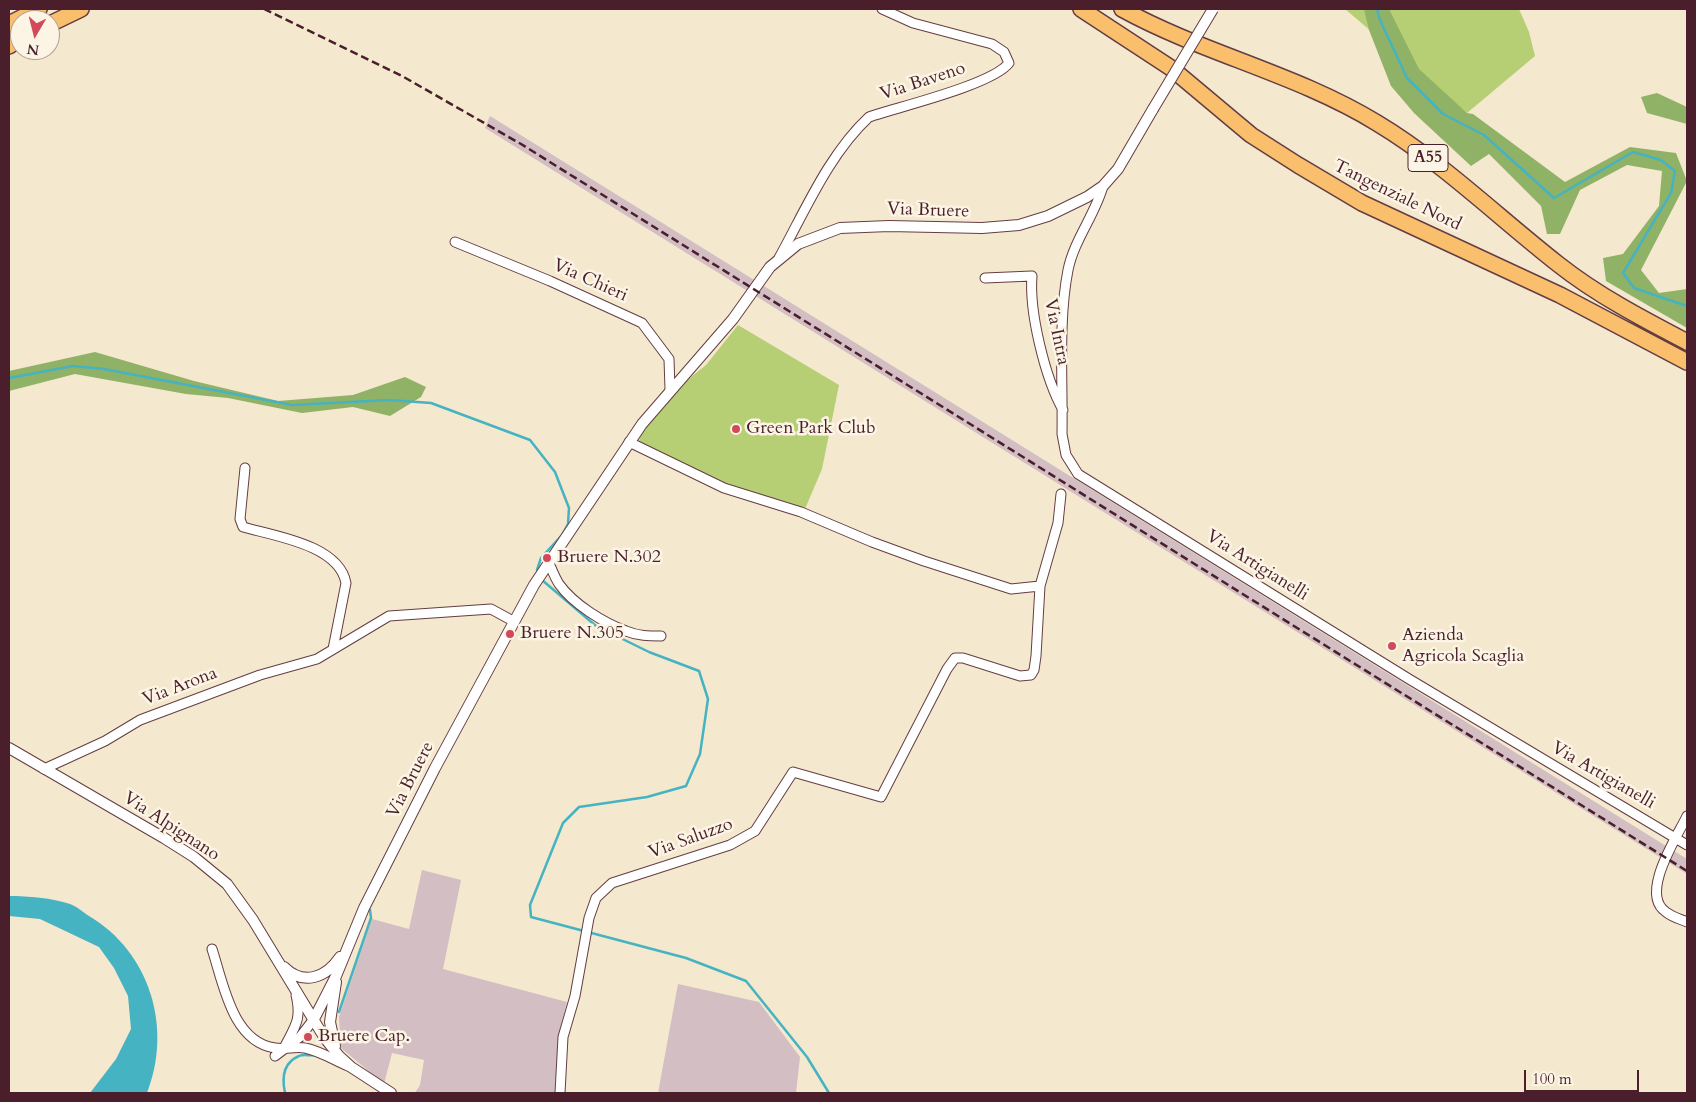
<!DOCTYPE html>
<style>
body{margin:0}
#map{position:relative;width:1696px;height:1102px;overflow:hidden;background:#f4e8ce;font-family:Cardo,serif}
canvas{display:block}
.frame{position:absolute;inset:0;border:10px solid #4a1f2b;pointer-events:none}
.north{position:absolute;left:10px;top:10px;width:50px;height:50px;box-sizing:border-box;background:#fcf5e5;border:1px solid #b59f9b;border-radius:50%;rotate:188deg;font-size:14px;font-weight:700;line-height:20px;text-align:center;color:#4a1f2b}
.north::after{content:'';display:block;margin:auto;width:18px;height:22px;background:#d1495b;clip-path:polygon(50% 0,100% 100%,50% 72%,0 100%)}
.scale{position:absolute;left:1524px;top:1070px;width:115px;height:22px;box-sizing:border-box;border:2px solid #4a1f2b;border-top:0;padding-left:6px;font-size:15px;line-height:18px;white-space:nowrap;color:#4a1f2b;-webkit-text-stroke:4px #fcf5e5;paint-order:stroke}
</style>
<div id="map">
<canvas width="1696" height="1102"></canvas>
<div class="frame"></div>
<div class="north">N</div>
<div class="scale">100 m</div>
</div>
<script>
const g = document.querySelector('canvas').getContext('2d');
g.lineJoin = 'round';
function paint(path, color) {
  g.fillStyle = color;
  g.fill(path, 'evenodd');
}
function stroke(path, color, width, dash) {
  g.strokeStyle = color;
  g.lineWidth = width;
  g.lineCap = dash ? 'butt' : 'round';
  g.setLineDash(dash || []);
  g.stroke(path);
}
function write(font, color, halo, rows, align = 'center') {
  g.font = font + ' Cardo,serif';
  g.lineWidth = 5;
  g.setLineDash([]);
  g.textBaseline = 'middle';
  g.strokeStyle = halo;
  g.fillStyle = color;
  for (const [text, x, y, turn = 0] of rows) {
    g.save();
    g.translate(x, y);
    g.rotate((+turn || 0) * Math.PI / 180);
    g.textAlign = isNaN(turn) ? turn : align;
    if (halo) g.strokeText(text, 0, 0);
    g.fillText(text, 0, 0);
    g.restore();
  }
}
paint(new Path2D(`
 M490,116l1197,743v15l-1202,-746z
 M422,870l39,10 -18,89 124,33 -9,36 -3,55h-140l5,-8 4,-25 -32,-7 -8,31 -43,-36 -2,-31 33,-98 37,10z
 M678,984l81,18 41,55 -4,36h-138z`), '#d2bec3');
paint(new Path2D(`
 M1345,9h174l10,23 6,24 -68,57z
 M738,325l101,60 -17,84 -17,40 -83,-25 -84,-39 8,-32 60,-48z`), '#b6cf74');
paint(new Path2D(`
 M1364,9h25l30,60 48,44 6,1 92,68 65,-35 46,6 11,28 -46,89 18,23 28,-4v39l-81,-47 -3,-23 20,-4 36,-48 3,-35 -35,-6 -47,25 -20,44h-13l-6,-28 -52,-52 -18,12 -57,-53 -23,-27 -22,-56z
 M1657,93l30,14v17l-40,-11 -6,-16z
 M95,352l99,29 84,20 75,-6 52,-18 21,10 -5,10 -31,19 -37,-9 -51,6 -74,-15 -42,-4 -111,-20 -66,17v-20z`), '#90b266');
paint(new Path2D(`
 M9,896c19,0 43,2 61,8 6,2 13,8 19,12 61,36 84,112 58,177h-57l26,-34 15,-30 -3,-33 -14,-28 -15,-21 -59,-28 -31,-3z`), '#45b3c1');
stroke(new Path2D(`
 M1377,9l3,11 27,58 36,36 41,21 70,63 79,-46 28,8 14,11 -4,22 -48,80 11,15 53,18
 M9,378l64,-12 31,3 188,36 97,-5 42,3 99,37 25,32 14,36 -1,16 -6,11 -21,23 -4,12
 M542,580l54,46 53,26 50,19 9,28 -8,55 -14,32 -39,11 -68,10 -16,16 -33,82 1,12 155,41 60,23 61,76 22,36
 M339,1012l32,-94 -1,-8
 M285,1093c-3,-14 -3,-30 14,-37 4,-2 11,0 16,-1`), '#45b3c1', 2.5);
const minor = new Path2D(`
 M1103,186c-8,29 -29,54 -35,84 -10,51 -5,111 -6,164l4,21 12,19 331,205 278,166
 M455,242l95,39 92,42 27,36 1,30
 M779,258c26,-47 50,-104 90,-141 29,-10 123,-32 140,-54l-5,-11 -12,-8 -79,-21 -31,-14
 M985,278l47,-2c-3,36 13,102 31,134
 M629,442l95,46 77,24 71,30 52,19 87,28 29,-3
 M245,468l-5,51 3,8c32,9 96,18 103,56l-13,66
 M549,563c3,7 6,15 10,21 14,20 45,39 67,47 12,5 23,5 35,5
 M44,769l61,-28 35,-21 120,-45 57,-16 72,-43 102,-7 22,12
 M1687,816c-10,21 -48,78 -21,96 6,5 14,7 21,10
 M212,949c11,33 20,93 63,99 10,2 20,-2 30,0 15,3 29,12 43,18
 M284,1048c11,-22 18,-28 12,-53
 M275,1056l25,-19 14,-18
 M560,1093l3,-56 12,-41 14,-78 7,-20 16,-15 118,-38 25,-14 38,-59 88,25 66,-128 8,-11h8l57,18 11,-1 3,-5 2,-14 4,-70 18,-63 3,-29`);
const tertiary = new Path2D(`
 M9,748l155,90 30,19 33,27 26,36 71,117 15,19 12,11 40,26
 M284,967c19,19 42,11 56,-10
 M314,1019l22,-43 28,-68 71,-140 99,-183 108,-161 91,-105 37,-52 28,-23 42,-16 49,-2 93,2 37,-3 29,-9 39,-19 16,-11 15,-17 35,-60
 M335,1046l-5,-24 6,-40`);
const motorway = new Path2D(`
 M1081,9l90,59 80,67 47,30 64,38 198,92 127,67
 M1122,9c82,45 175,65 255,114 65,39 121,94 181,141 39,31 85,55 129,78
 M9,24l30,-15
 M50,24l31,-15
 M9,46l11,-7`);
stroke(minor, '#643d43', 11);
stroke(tertiary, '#643d43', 12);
stroke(motorway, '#643d43', 18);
stroke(minor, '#fff', 9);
stroke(tertiary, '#fff', 10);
stroke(motorway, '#f9bf6d', 15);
stroke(new Path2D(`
 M264,9l138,67 119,68 1166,727`), '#4a1f2b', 2.5, [8, 4]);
const tertiaryBridge = new Path2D(`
 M1153,109l60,-100`);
stroke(tertiaryBridge, '#643d43', 12, []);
stroke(tertiaryBridge, '#fff', 10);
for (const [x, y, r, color] of [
 [736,429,5,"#d1495b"],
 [547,558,5,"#d1495b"],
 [510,634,5,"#d1495b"],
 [1392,646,5,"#d1495b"],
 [308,1037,5,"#d1495b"]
]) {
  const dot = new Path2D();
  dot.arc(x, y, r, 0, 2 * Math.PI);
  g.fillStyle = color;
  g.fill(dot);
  stroke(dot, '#fcf5e5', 2);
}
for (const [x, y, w] of [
 [1428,158,40]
]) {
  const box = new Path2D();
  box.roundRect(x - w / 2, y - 13.5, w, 27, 4);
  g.fillStyle = '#fcf5e5';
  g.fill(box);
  stroke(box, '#4a1f2b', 1);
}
write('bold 16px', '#4a1f2b', null, [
 ["A55",1428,158]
]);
write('18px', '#4a1f2b', '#fcf5e5', [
 ["Via Baveno",923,82,-18],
 ["Tangenziale Nord",1397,196,26],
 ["Via Bruere",928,211,2],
 ["Via Chieri",590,281,24],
 ["Via Intra",1056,332,78],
 ["Via Artigianelli",1257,566,32],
 ["Via Arona",180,687,-21],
 ["Via Artigianelli",1603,776,30],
 ["Via Bruere",411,780,-63],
 ["Via Alpignano",171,827,33],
 ["Via Saluzzo",691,839,-20]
]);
write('18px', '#4a1f2b', '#fcf5e5', [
 ["Green Park Club",746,429],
 ["Bruere N.302",557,558],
 ["Bruere N.305",520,634],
 ["Azienda",1402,636],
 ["Agricola Scaglia",1402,657],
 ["Bruere Cap.",318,1037]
], 'left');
</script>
